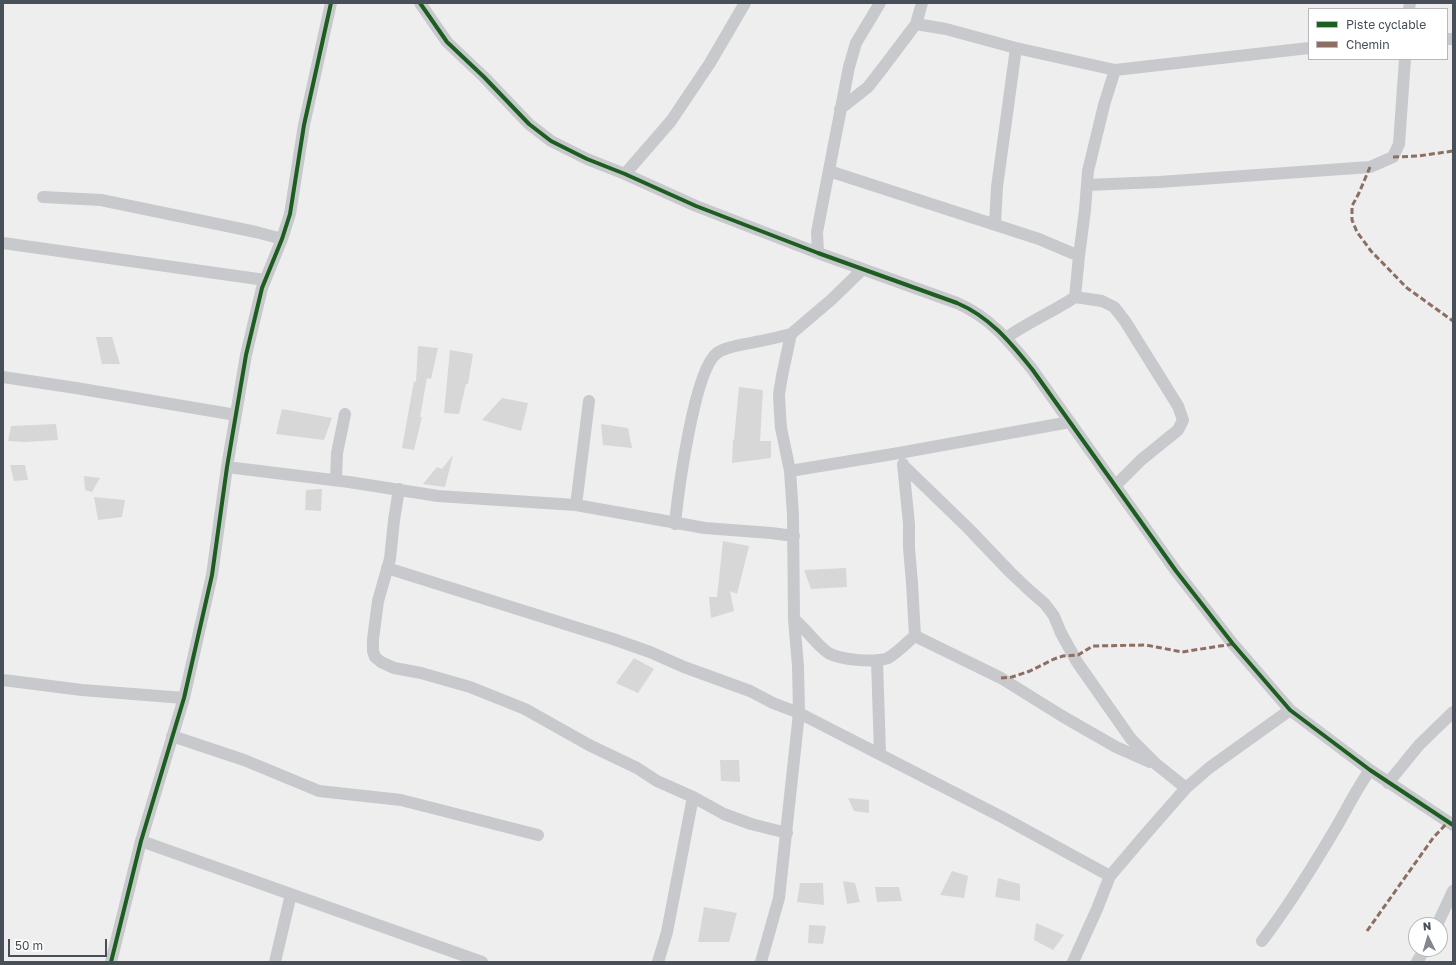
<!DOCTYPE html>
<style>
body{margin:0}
#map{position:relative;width:1456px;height:965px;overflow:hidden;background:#eee;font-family:"Golos Text",sans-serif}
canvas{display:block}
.frame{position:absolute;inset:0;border:4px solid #474f58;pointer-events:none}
.legend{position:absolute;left:1308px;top:8px;width:140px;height:52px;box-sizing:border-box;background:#fff;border:1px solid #b5b9bc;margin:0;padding:5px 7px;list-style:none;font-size:12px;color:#474f58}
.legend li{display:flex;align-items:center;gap:8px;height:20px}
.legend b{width:20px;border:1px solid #b5b9bc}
.north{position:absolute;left:1408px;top:917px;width:40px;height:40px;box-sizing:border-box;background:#fff;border:1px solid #b5b9bc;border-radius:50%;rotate:355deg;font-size:11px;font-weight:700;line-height:16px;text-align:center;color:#474f58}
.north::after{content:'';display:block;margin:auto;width:14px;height:18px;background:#81878c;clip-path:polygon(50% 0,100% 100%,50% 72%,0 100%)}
.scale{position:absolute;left:8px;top:939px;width:99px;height:18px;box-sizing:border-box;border:2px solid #474f58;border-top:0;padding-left:5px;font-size:12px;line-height:14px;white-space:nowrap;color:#474f58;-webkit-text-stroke:3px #fff;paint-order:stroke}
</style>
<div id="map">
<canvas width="1456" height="965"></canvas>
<div class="frame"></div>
<ul class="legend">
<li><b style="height:5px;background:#1b5e20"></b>Piste cyclable</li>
<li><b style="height:5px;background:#8d6e63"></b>Chemin</li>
</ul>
<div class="north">N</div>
<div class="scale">50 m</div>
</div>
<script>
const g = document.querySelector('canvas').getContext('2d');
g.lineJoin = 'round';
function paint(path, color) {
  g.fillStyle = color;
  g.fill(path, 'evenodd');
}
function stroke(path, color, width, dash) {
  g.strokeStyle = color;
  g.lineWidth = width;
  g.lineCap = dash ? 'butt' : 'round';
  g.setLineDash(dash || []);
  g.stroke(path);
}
paint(new Path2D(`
 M96,337h16l8,27h-18z
 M418,346l20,2 -7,31 -4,-1 -7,39h2l-8,33 -12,-2 12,-67 2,1z
 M450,350l23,4 -5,30h-2l-7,30 -15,-1z
 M739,387l24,3 -3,51h11v17l-39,5 1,-23h1z
 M502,398l26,5 -7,28 -39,-11z
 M282,409l50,9 -8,22 -48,-6z
 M56,424l2,16 -33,2 -17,-1 3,-15z
 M601,424l27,4 4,20 -29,-3z
 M453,455l-8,32 -22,-3 14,-17 5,2z
 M10,465h15l3,15 -14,1z
 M84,476l16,2 -8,14 -7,-2z
 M322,489l-1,22 -16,-1 1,-20z
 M94,497l31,3 -3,17 -24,3z
 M723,541l26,5 -12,48 -7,-3 4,20 -23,7 -2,-21h8z
 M846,568l1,19 -36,2 -7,-19z
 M634,658l20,11 -16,24 -22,-10z
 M720,760h19l1,22 -19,-1z
 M848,798l21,2v13l-15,-2z
 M952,871l16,5 -4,22 -24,-3z
 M998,878l22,6v17l-25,-4z
 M843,881l12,2 5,19 -13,2z
 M800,883h23l1,22 -27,-3z
 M875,887h24l3,14 -25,1z
 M704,907l33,6 -8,29h-31z
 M1036,923l28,12 -11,15 -19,-10z
 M809,925l17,1 -3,18 -15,-1z`), '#d7d7d8');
stroke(new Path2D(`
 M420,3l27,39 37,35 45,47 22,17 36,18 38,15 71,32 122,47 139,50c33,14 53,39 75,66l144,202 57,73 57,66 80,60 83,55
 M1409,9l1,-6
 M916,24l30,5 70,19 99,22 194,-22
 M1447,39h6
 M840,109l28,-22 14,-18 34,-45 6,-21
 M829,171l210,68 40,17
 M625,174l46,-53 39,-58 35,-60
 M1087,185l72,-3 211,-15 23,-10 6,-13 6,-85
 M43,197l58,3 155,32 26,7
 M995,224l2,-37 19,-139
 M3,243l262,37
 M818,253l-1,-21 32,-165 7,-24 24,-40
 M1075,297l4,-41 6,-46 3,-39 16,-66 11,-35
 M1006,338c22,-16 47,-26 69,-41l27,4 12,6 11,14 53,85 5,14 -5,10 -37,30 -25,25
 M3,377l73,11 154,26
 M903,464l6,60v24l3,35 3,53
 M227,467l122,15 89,14 138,9 129,23 66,5 23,3
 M905,467l63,61 42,44 19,18 16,14 9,12 7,17 16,29 54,77 25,25 30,24
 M790,471l109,-18 171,-31
 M336,480l1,-27 8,-39
 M399,489l-5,31 -4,39 -12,42 -5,38v12l2,6 6,5 13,6 27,5 49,14 55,22 64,36 48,23 20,13 36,16 31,17 27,10 36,9
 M576,505l13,-104
 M675,524c3,-31 19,-154 42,-171 10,-7 26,-8 38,-11 12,-2 24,-5 36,-8
 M387,568l226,71 37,13 34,15 66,24 23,12 26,10 203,104 108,59
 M794,619c12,10 21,24 33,33 11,8 48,11 61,6 9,-5 18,-15 27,-22
 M915,636l86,42 61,38 54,31 34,15
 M877,660l3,94
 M3,680l79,10 102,8
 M172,736l72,24 75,31 82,9 137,35
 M1388,783l31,-38 34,-33
 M141,841l341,121
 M1437,925l16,-34
 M1262,941c28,-37 52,-76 75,-115 11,-19 20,-38 33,-56
 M111,962l30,-121 43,-143 28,-123 15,-108 19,-112 16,-67 20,-49 8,-25 14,-89 27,-122
 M275,962l16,-68
 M658,962l9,-30 26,-135
 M761,962l18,-64 20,-185 -1,-47 -4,-47 -1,-104 -3,-44 -9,-43 -1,-14 -1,-20 3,-18 9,-42 40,-34 32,-31
 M1073,962l24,-53 13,-33 34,-40 42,-48 23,-20 81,-58
 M1417,962l8,-13`), '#c8c9cc', 12);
stroke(new Path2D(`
 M1393,157l25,-1 35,-5
 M1370,167l-11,26 -7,13v14l5,12 14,19 36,37 46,33
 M1001,678l11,-1 18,-6 24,-12 9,-3 15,-1 15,-9 53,-1 36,7 51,-8
 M1367,931l66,-93 15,-16`), '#8d6e63', 3, [6, 3]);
stroke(new Path2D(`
 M420,3l27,39 37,35 45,47 22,17 36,18 38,15 71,32 122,47 139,50c33,14 53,39 75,66l144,202 57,73 57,66 80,60 83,55
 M111,962l30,-121 43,-143 28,-123 15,-108 19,-112 16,-67 20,-49 8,-25 14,-89 27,-122`), '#1b5e20', 4);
</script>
